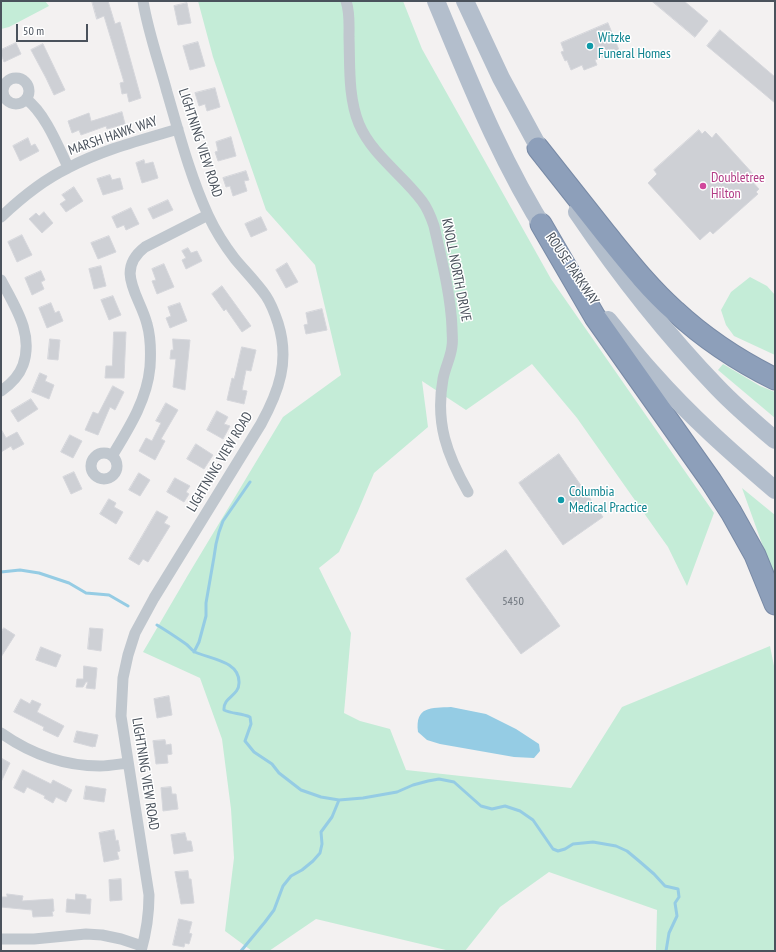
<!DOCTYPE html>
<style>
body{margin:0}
#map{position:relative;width:776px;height:952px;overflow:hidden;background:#f3f1f1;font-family:"PT Sans Narrow",sans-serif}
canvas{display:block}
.frame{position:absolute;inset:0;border:2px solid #4a525c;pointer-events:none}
.scale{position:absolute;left:16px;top:24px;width:72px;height:18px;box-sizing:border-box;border:2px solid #4a525c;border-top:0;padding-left:5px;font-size:12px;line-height:14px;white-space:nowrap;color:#4a525c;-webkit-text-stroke:3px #fff;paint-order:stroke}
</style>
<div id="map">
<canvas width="776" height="952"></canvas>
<div class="frame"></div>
<div class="scale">50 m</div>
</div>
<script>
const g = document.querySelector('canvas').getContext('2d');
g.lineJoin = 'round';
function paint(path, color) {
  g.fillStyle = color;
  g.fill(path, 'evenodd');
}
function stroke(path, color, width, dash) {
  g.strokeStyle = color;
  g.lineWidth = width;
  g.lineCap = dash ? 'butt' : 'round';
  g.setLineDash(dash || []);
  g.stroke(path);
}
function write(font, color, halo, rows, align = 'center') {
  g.font = font + ' "PT Sans Narrow",sans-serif';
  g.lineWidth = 3;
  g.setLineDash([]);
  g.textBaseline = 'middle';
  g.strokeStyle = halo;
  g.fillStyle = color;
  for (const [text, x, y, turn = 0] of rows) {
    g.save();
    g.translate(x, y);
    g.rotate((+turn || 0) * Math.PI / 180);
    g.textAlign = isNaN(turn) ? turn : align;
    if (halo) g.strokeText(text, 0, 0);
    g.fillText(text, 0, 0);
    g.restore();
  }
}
paint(new Path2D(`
 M1,1h44l4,5 -40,21 -8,2z
 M198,1h205l19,48 129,230 163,234 -27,73 -19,-39 -10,-14 -81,-115 -45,-54 -66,46 -44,-29 6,46 -54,46 -16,38 -19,41 -20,16 32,65 -7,80 16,8 30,8 16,41 165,18 51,-81 148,-61 5,25v280h-119l1,-41 -108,-38 -49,35 -35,44h-15l-134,-32 -47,32h-17l-27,-20 9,-73 -3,-49 -9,-70 -22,-61 -57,-26 45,-77 95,-158 58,-42 -26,-110 -49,-55 -53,-153z
 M750,277l17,9 8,9v60l-41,-19 -8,-11 -5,-15 10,-18z
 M723,364l37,22 15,6v26l-57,-48z
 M742,488l33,27v65z`), '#c4ecd7');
paint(new Path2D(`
 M451,707l35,7 30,15 23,15 1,7 -6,7 -20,-1 -74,-13 -13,-4 -9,-8c-3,-26 13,-24 33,-25z`), '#95cce4');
stroke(new Path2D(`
 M1,572l19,-2 19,3 30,10 17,10 23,2 19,11
 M157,625c10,6 19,12 29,19 3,2 5,6 9,8 15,7 45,9 44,31 0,13 -16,14 -15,27 8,4 17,3 26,7l1,7 -6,17 9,11 18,12 7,9 22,17 20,7 18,3 24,-2 34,-6 16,-7 15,-4 11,-2 15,3 27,24 11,3 13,-3 15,5 13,9 20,29 5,2 7,-2 8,-5 20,-2 23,4 11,5 12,10 15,13 11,12 13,3 1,8 -4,6 2,13 -8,17 -3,18
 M194,652l5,-10 7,-26v-13l8,-46 2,-13 3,-12 4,-11 27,-39
 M241,951l24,-29 9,-12 9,-24 8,-10 11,-6 11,-9 7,-8 2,-9 -1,-12 11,-15 7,-17`), '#95cce4', 3);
const building = new Path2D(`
 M92,1h16l7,23 5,-2 21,76 -12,4 -2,-9 -5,1 -2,-11 4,-1 -20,-66 -7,3z
 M652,1h32l24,20 -13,16z
 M187,3l4,20 -13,2 -4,-19z
 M608,23l11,27 -24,10 2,5 -13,5 -2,-5 -11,5 -4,-10 -2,1 -4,-9 3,-1 -3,-8z
 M720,30l55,47v26l-68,-57z
 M198,42l7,24 -15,4 -7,-24z
 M16,43l5,11 -17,8 -3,-8v-4z
 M43,44l22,46 -11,5 -8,-17 -15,-28z
 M215,88l5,19 -13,4 -2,-7 -6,2 -4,-13z
 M122,112l3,12 -18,5 -1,-3 -25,9 -2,-5 -7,3 -4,-12 21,-8 2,8z
 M699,130l3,4 3,-3 7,7 4,-5 38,42 -4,4 9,10 -3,3 2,2 -45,40 -3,-3 -10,9 -52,-57 9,-9 -3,-4z
 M231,137l5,19 -18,5 -3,-9 3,-1 -2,-9z
 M28,138l3,8 4,-2 4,7 -19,10 -7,-15z
 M144,160l1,4 8,-2 5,16 -16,5 -6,-20z
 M246,171l3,9 -5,1 3,10 -14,5 -3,-10 -4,1 -3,-9z
 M110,175l2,5 8,-2 3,11 -20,6 -6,-16z
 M74,187l9,14 -17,11 -6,-8 6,-4 -4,-5z
 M168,200l5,10 -20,9 -5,-10z
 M131,208l8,16 -13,6 -2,-5 -7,3 -5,-11z
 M44,212l9,11 -11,10 -13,-14 7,-6 3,3z
 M261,217l6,13 -16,7 -6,-13z
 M22,235l10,20 -15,7 -9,-20z
 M109,236l7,16 -18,7 -7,-16z
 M188,248l3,5 6,-2 5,10 -16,8 -4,-9 4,-2 -4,-7z
 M287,263l11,19 -12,6 -10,-18z
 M164,264l10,23 -17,7 -5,-13 4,-1 -4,-11z
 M101,266l5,20 -12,3 -5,-20z
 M41,271l4,9 -4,2 3,7 -12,6 -7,-17z
 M222,286l29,40 -9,6 -16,-23 -2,2 -12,-17z
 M113,296l8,19 -12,5 -8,-20z
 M51,303l4,10 4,-2 4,10 -16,7 -8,-20z
 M180,303l7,18 -17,7 -4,-10 5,-2 -3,-9z
 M322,309l5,21 -21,4 -2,-9 4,-1 -2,-11z
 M114,332h12l-2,46h-19l1,-12h6z
 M50,339l10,1 -2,20 -10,-1z
 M173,339l17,1 -5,50 -12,-3 3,-28h-6l1,-9h2z
 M242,347l14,3 -5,21 -5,-1 -4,20 5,1 -3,13 -17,-4 5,-22 2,1z
 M40,373l7,3 -2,5 9,4 -5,14 -17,-7z
 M113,386l11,6 -9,18 -5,-3 -12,28 -13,-5 8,-18 5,2z
 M31,399l7,10 -20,13 -7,-11z
 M166,403l12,7 -17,29 4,2 -10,19 -16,-9 7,-13 6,3 9,-18 -5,-2z
 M217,411l11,6 -4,7 6,2 -7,13 -16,-9z
 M1,429l5,9 11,-6 7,12 -11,6 -2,-4 -10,6z
 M70,435l12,6 -9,17 -12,-6z
 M196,444l17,11 -9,14 -17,-10z
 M559,454l44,63 -40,28 -44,-62z
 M74,472l8,17 -11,5 -8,-17z
 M139,473l11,7 -10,16 -11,-6z
 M175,478l15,8 -4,6 3,2 -5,8 -17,-10z
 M109,499l7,4 -2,4 9,5 -7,12 -16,-10z
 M157,511l11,6 -4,6 6,3 -22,36 -5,-3 -4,6 -10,-6z
 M506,550l54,76 -39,28 -55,-75z
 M4,628l11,7 -14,22v-25z
 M90,628l13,1 -2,22 -13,-2z
 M41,647l20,8 -5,12 -20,-7z
 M84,666l13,2 -2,21 -9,-1 2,-6h-2l-3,5h-7l1,-8h6z
 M169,696l3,19 -15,3 -3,-19z
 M21,699l9,5 2,-4 9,4 -4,8 27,14 -6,11 -15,-7 1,-3 -30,-15z
 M77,731l21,4 -3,12 -1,-1 -1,1 -19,-5z
 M165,740l1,5 5,-1 1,10 -5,1 1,8 -12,1 -3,-23z
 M1,758l9,5 -9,19z
 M23,770l28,14 2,-4 19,10 -6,12 -10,-5 -3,6 -9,-5 1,-2 -18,-9 -3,6 -10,-5z
 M86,786l20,3 -2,13 -20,-3z
 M171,787l1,7h4l2,15 -15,2 -2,-23z
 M114,830l2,11 2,-1 2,11 -3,1 2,7 -15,3 -5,-29z
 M185,833l2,8h4l2,10 -19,3 -3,-19z
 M188,871l1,8h2l3,24 -13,1 -6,-32z
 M121,879l1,21 -12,1 -1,-21z
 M7,894l16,2 -1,5 31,-2 1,12 -2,1 1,4 -20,1 -1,-7 -31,-3v-10h6z
 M76,894l10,1v4h5l-1,15 -24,-2 1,-13 8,1z
 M179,919l13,3 -3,11 3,1 -3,10 -4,-1 -1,4 -11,-2z`);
paint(building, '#ced0d5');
stroke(building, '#d5d6db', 1);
const motorway = new Path2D(`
 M538,148c23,29 45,57 68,86 22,27 43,54 69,77 30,28 64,50 100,68
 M541,224l54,93 116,164 20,31 24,43 20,49`);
stroke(motorway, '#788aa6', 23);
stroke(new Path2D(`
 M346,1c4,11 3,24 3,36 1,29 -1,60 10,87 13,31 44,51 63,77 6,8 9,16 12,25 7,31 17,70 18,102 0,6 1,13 0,18 -1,11 -7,22 -9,33 -8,44 4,76 25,113
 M3 91a13 13 0 1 1 26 0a13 13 0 1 1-26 0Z
 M26,99c19,14 32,47 42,68
 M1,217c20,-19 42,-37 67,-49 34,-18 73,-28 110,-39
 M1,280c14,27 33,54 22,85 -4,11 -12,19 -22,26
 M91 466a13 13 0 1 1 26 0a13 13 0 1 1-26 0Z
 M112,456c17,-28 35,-56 38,-89 1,-15 1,-29 -3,-43 -7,-28 -33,-53 -2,-77l63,-32
 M1,733c30,21 63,33 99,33 10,0 19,-2 28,-3
 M1,939h33l52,-5 16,1 19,4 21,7
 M141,951c6,-21 8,-35 8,-56l-28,-179 2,-38 5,-23 7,-22 19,-35 107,-174c18,-33 29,-63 17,-101 -3,-9 -6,-18 -12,-27 -9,-13 -21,-25 -31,-37 -10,-13 -20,-29 -27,-44 -18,-39 -29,-82 -41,-123 -8,-30 -19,-60 -24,-91`), '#c0c7ce', 11);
stroke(new Path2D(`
 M436,1c33,79 65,161 112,234
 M465,1l36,77 44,81
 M577,212c42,62 88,121 140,175 18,19 38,36 58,53
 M608,320c15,18 29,37 45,54 37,42 79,79 122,116`), '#b3becc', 18);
stroke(motorway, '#8d9fba', 21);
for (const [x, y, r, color] of [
 [590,46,4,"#0f9aa8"],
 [703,186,4,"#d1479c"],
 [561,500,4,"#0f9aa8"]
]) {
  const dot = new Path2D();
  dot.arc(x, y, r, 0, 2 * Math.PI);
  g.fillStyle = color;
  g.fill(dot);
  stroke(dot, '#fff', 1.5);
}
write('12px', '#6b727a', null, [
 ["5450",513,602]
]);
write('14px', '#0d838f', '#fff', [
 ["Witzke",598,38],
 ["Funeral Homes",598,54],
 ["Columbia",569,492],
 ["Medical Practice",569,508]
], 'left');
write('14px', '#4a525c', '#fff', [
 ["MARSH HAWK WAY",113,136,-19],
 ["LIGHTNING VIEW ROAD",200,143,72],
 ["ROUSE PARKWAY",572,269,56],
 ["KNOLL NORTH DRIVE",456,270,79],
 ["LIGHTNING VIEW ROAD",220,462,-59],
 ["LIGHTNING VIEW ROAD",145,774,81]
]);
write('14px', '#b23c85', '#fff', [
 ["Doubletree",711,178],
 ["Hilton",711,194]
], 'left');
</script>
